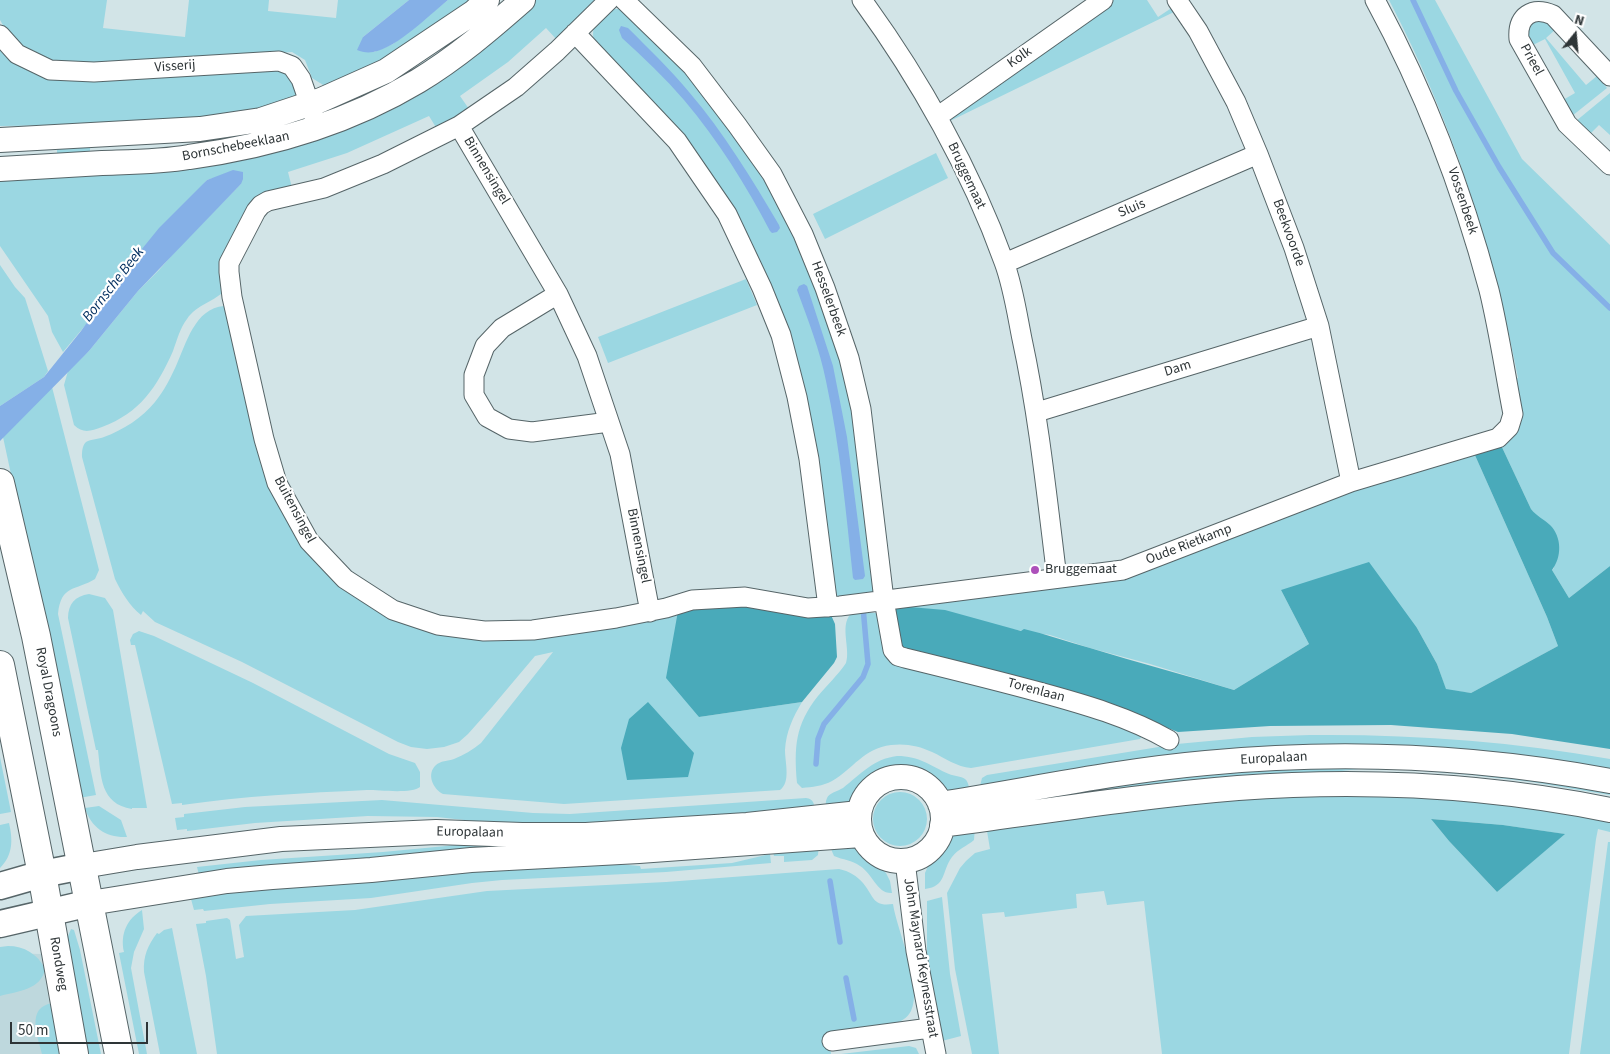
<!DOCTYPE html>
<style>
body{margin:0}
#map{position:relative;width:1610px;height:1054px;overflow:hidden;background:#d2e4e7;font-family:"Source Sans 3",sans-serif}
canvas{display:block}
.north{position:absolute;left:1550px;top:10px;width:50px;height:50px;-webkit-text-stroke:4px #fff;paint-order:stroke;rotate:17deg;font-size:14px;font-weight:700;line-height:20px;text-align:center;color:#2e3537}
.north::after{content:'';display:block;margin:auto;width:18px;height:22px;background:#2e3537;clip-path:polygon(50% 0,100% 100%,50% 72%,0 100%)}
.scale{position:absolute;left:10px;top:1022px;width:138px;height:22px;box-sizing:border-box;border:2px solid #2e3537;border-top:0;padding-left:6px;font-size:15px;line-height:18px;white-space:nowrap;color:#2e3537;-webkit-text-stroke:4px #fff;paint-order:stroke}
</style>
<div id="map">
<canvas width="1610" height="1054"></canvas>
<div class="north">N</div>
<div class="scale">50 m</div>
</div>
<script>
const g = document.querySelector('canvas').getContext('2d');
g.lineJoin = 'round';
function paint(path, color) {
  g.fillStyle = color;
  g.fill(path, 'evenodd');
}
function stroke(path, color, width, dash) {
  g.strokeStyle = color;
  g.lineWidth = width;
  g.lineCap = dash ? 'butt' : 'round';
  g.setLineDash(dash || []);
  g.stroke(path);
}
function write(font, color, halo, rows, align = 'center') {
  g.font = font + ' "Source Sans 3",sans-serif';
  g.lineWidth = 4.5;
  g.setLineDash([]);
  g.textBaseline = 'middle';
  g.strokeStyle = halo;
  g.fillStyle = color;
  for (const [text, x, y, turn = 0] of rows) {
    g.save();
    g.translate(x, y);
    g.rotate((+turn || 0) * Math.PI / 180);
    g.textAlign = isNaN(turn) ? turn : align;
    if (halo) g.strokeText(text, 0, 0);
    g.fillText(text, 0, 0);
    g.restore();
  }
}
paint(new Path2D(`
 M0,953l41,1 17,100h-58z`), '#bed8dd');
paint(new Path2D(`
 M0,0h107l-4,28 82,9 4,-37h80l-1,11 68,7 2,-18h71l-46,37 11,15 19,-8 55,-44h32l-40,32 -112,56 -16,-10 -7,-18 -13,-8 -139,10 -100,2 -28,-13 -21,-24 -4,-7z
 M530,0h67l-40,40 -11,-12 -38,34 -48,34 9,13 -32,20 -8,-13 -82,37 -59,19 4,16 -28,7 -38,94c-11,13 -29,15 -39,30 -7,9 -10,21 -14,32 -16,36 -33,62 -71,76 -11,4 -19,7 -28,-2l-10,-40 4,-14 21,-20 49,-60 21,-21 20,-23 62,-63 -28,-6 -6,2 -144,172 -11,-20 -4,-16 -48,-70v-70l311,-42z
 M1112,0h35l11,17 15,-10 3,4 -226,110 4,-9z
 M1389,0h46l87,159 88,86v321l-41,32 -17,-28 2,-2 -5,-43 -15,-11 -3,-5 -31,-66 12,-63 6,-2c-25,-131 -67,-259 -129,-378z
 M613,9h8l62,59 72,95 58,107 36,118 26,200 -5,7 -29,3 -6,-4 -85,-350 -154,-199c-8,-17 2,-27 17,-36z
 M1538,20h8l10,9 -10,9 40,47 11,-9 10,12 -35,28 -9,-16 12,-7 -30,-54 -12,6 -5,-8v-9l6,-6z
 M0,43l21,19 272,7 9,33 -92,21 -210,3z
 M1610,93v42l-11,-10 -10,10 -13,-14z
 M57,143h33v17l-33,1z
 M936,153l12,25 -123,61 -12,-25z
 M0,265l15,22 10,11 23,73 -4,6 -44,29z
 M746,279l11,26 -149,58 -10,-26z
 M224,306l3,2 70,228 138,94 243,-19 21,106 103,-15c-9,15 -16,30 -17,48 0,13 6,32 -5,40l-216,14 -121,-10c-10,-5 -17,-20 -7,-29 4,-4 12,-4 18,-6 10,-4 18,-9 27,-16l72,-91 -18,4 -43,51 -24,27 -9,8 -15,5 -17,2 -16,-2 -13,-5 -156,-80 -87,-40 -12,-11 -2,4c-12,-10 -19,-22 -26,-36l-33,-122c0,-5 0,-11 4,-15 5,-3 13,-3 18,-5 19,-7 38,-19 51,-35 9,-11 15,-23 21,-36 10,-22 19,-58 48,-60z
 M52,387l47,183 -4,9c-19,12 -34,5 -37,35l38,181 -17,3 -5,-31 -71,-330z
 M1474,453l73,164 11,29 -87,47 -25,-3 -9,-26 -20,-36 -136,-38 28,54 -75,46 -84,-26 -60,-16 -40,-13 -28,-4 -124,-25 169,-21 278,-94z
 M89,594l16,4 8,12 34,198h-15v1c-32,-5 -31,-33 -34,-59h-2l-28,-132c0,-14 7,-22 21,-24z
 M853,612l23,1 182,89 84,34 -2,3 -169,29c-14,-1 -26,-10 -39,-16 -12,-6 -27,-9 -41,-7 -27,3 -38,24 -59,36 -9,5 -20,6 -30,7l-5,-5c-3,-36 -2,-58 21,-87 9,-11 20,-21 28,-33 5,-15 -8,-40 7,-51z
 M139,631l15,5 99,47 136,71 26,9 5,9v15c-8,7 -41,3 -53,3 -62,3 -123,6 -185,15v-2l-10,1 -37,-159h-4l-1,-5 3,-6z
 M1310,735c101,-1 200,6 300,24v17l-123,-18 -507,28 2,-8 5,-3 190,-31 75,-7z
 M897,756c23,0 33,10 52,18 5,2 12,2 16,5 4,3 4,10 5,15l-22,-3 -24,-16 -12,-5 -17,-1 -10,2 -13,7 -18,20 -13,9 -15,3c0,-4 -1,-8 1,-12 2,-5 11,-7 16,-10 18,-14 30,-29 54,-32z
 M0,757l11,55 -11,2z
 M1344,761l266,25v9l-78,-13 -60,-7 -62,-5 -51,-1 -290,33h-80l117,-20z
 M1352,790l258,25v17l-12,-3 -2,10 -27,215h-407l-18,-153 -37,4 -3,-14 -28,3 1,14 -72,9 -1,-5 -22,2 17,140h-27l-17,-85 -8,-76 13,-25 6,-7 9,-8 15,-4 -4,-24 53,-9zM1431,819l72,6 61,9 -67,58 -48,-51z
 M873 819a27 27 0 1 1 54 0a27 27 0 1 1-54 0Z
 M806,798c8,1 8,6 9,13l-229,18 -86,-5 -63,-7 -69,-1 -113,7 -68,8v-2l-10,1 -2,-12 9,-1v-3l61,-7 137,-7 151,13 37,1z
 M99,806l22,14 6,17c-20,1 -36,-9 -42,-29z
 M9,823c4,17 4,32 -9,45v-43z
 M975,827l-1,13c-7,6 -16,9 -22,17 -11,15 -5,29 -27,32v-16l7,-16 23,-23z
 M580,840l-381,35 -2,-8 64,-7 122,-8 84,-8z
 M1608,842h2v212h-30z
 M830,843l27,3 7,6 22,21 4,8 2,12c-15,1 -19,-19 -32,-27 -8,-6 -17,-6 -26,-10l-3,-7z
 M819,844l-1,11 -6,5 -28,2v-6h-10l-2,-7z
 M770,854l1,9 -105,9 -164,8 -30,3 -101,15 -101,6 -66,7 -1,-2 -9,1 -3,-11 10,-1 -1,-3 382,-34 58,5 1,3 91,-6z
 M839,869c10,2 18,7 24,14 11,13 9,24 30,21 4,27 30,82 18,107 -3,6 -8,9 -14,12l-68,11 2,20h-614l-11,-78 -10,-52 10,-1v-2l21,-3 3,2 6,39 8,-2 -5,-32 7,-9 109,-6 132,-19 179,-9z
 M942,897l8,77 11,62 -19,5 -15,-84v-56z
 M142,910l2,19 -10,23 -3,16 16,86h-8l-20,-101 5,-1c-4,-18 3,-33 18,-42z
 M172,928l25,126h-37l-16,-82c-1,-16 4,-27 13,-39l2,1 5,-4z
 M71,929l3,1 6,20 21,104h-15l-20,-113z
 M8,946c16,0 30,8 37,23 -4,21 -27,22 -45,27v-49z
 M53,1003l12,51h-23c-4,-17 -17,-47 11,-51z
 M909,1046l7,2 3,6h-78z`), '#9bd7e2');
paint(new Path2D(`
 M1500,443l31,66c5,7 13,10 19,16 12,12 12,32 2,45l17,28 41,-32v183l-98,-15 -121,-9 -121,1 -92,6 -44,-17 -218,-59 -16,-9 -5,-38 3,-3 47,4 76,21 3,-2c22,5 44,13 66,19 48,15 96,27 144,42l75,-46 -28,-54 88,-28 48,66 20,36 9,25 25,4 87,-47 -11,-29 -73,-164z
 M721,603l110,12 4,9 2,33 -3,6 -32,39 -103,15 -33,-39 12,-67z
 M648,702l46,51 -6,24 -61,3 -6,-32 8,-29z
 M1431,819l72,6 62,9 -68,58 -48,-51z`), '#49aaba');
paint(new Path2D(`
 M409,0h39c-20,16 -51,48 -75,52 -6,1 -11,0 -16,-2l6,-13z
 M621,26l7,2c21,21 42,41 61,64 35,41 63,87 90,133l1,3 -3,4 -5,1 -2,-2c-24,-46 -52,-91 -86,-131 -19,-22 -40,-42 -62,-62l-3,-8z
 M233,170l10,2v7l-2,5 -103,107 -49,60 -89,90v-35l44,-29 37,-46 39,-55 39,-48 48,-48z
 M804,284l3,2 26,80 14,71 18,139 -2,3 -8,1 -2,-2c-7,-66 -13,-132 -27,-197 -6,-31 -18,-61 -29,-91l2,-4z`), '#85b0e7');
stroke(new Path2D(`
 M1413,0l43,91 43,76 54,86 57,55
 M816,764l2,-25 6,-15 39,-47 5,-13 -5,-57
 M830,881l10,61
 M846,978l8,41`), '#85b0e7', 5.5);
const minor = new Path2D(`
 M609,0l-52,51 -41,36 -57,39 99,168 29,62 33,98 30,158
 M624,0l68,66 45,59 35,49 31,60 22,54 24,70 12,51 23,191 9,50 5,6 7,2c45,11 90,22 134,34 44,12 90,25 130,48
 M862,0c57,78 109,170 142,262 9,24 13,52 18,77 17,79 25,159 35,239
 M1177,0l21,31 38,71 22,52 36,94 25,78 32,156
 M575,33l102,108 50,73 35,74 19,47 16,62 12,62 19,148
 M0,35l17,19 33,16 44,2 185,-11 13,5 9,13 17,49
 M1610,76l-57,-61c-21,-9 -36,1 -34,24l48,85 43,41
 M937,117l166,-117
 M459,126l-76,38 -59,24 -56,13 -7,4 -5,6 -27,52v9l3,25 32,142 13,44 32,58 36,38 48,31 45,15 46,6 49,-1 83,-12 50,-10 26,-8 53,-3 63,11 32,-2 283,-36 228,-88 147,-44 11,-11 4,-13c-8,-41 -14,-83 -24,-124 -27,-101 -64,-198 -114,-290
 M1005,263l253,-109
 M558,294l-56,34 -17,18 -11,29v20l13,22 22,12 23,3 77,-10
 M1037,412l282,-86
 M905,861l11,90 20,103
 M832,1041l98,-13`);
const tertiary = new Path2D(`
 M0,140l200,-11 61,-9 60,-20 65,-29 88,-59 13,-12
 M0,169c34,-2 68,-4 102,-6 29,-1 59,-1 87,-6 81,-11 159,-34 229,-76 38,-23 72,-52 105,-81
 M859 819a42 42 0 1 1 84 0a42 42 0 1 1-84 0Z
 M940,804c89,-14 177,-33 266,-41 135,-13 271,-7 404,18
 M942,825c99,-13 197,-29 296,-37 124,-9 250,-3 372,22
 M83,866l54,-9 144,-18 155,-7 86,3h64l161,-10 112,-12
 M90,903l137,-22 45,-4 99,-7 100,-10 168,-9 222,-16`);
const secondary = new Path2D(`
 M0,886l42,-12 41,-8
 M0,924l90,-21`);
const primary = new Path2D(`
 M0,483l36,153 83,418
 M0,665l42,209 32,180`);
stroke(minor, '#566568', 21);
stroke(tertiary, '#566568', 26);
stroke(secondary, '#566568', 29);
stroke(primary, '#566568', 30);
stroke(minor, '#fff', 19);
stroke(tertiary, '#fff', 24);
stroke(secondary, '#fff', 26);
stroke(primary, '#fff', 28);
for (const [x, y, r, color] of [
 [1035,570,5,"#ad50ba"]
]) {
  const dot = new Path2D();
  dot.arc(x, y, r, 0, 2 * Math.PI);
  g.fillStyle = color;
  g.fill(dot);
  stroke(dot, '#fff', 2);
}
write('14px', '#2e3537', '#fff', [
 ["Kolk",1020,58,-35],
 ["Prieel",1531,60,61],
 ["Visserij",175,67,-4],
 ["Bornschebeeklaan",236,147,-11],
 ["Binnensingel",486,171,59],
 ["Bruggemaat",966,176,65],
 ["Vossenbeek",1462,201,72],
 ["Sluis",1132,209,-23],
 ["Beekvoorde",1288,233,70],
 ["Hesselerbeek",828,299,70],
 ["Dam",1178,369,-17],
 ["Buitensingel",294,510,62],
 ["Oude Rietkamp",1189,545,-21],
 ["Binnensingel",638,546,79],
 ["Torenlaan",1036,691,15],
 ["Royal Dragoons",48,692,79],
 ["Europalaan",1274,759,-3],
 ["Europalaan",470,833,1],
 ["John Maynard Keynesstraat",920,958,81],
 ["Rondweg",58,964,80]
]);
write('14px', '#2e3537', '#fff', [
 ["Bruggemaat",1045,570]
], 'left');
write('italic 15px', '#043061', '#fff', [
 ["Bornsche Beek",114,285,-52]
]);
</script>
